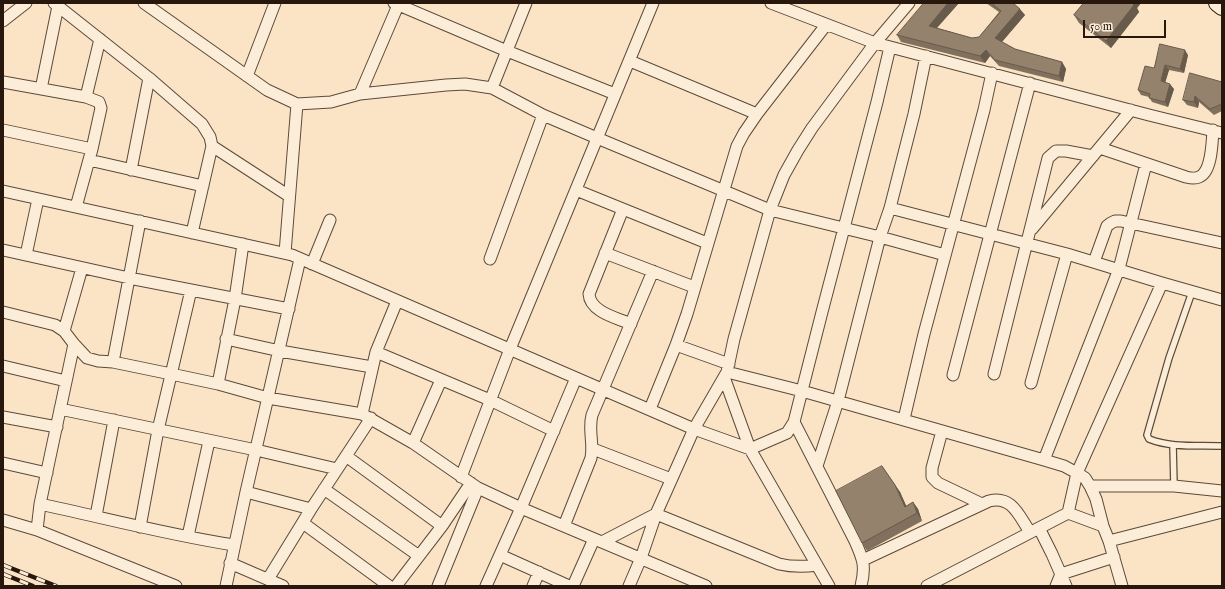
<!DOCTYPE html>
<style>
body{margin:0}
#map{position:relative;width:1225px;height:589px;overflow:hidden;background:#fbe4c5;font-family:"IM FELL English",serif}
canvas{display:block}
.frame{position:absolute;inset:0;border:4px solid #27170c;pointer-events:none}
.scale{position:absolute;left:1083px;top:20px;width:83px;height:18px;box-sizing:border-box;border:2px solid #27170c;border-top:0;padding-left:5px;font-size:12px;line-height:14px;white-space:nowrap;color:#27170c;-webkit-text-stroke:3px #fcedd9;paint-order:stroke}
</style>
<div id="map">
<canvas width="1225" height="589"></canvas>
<div class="frame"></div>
<div class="scale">50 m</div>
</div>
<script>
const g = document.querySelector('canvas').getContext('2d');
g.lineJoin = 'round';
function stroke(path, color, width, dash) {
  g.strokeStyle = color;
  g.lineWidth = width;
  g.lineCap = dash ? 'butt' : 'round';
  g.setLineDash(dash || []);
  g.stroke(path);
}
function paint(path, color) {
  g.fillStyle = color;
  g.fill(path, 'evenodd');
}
const lane = new Path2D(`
 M1192,292l-23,66 -22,77 2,4c22,9 49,6 73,7
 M1173,445l1,41`);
const street = new Path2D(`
 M54,3l95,75 53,46 8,13 2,9 -20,87
 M144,3l123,87 30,14 34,-2 29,-8 86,-9 19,-1 27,4 51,27 54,23 173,72 110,27 65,18
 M394,3l113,48 108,43
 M771,3l104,40 274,72 73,18
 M3,21l23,-18
 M630,61l127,53
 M247,76l28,-73
 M3,82l83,15 13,5 2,6 -9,41 -16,58
 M492,88l34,-85
 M41,89l17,-83
 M360,94l39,-91
 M86,97l14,-58
 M3,130l89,19
 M212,146l77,50
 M1100,148l86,29c4,1 9,2 13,0 13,-5 13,-34 14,-47
 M89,160l114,26
 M131,170l18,-92
 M576,190l131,53
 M3,191l289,64 402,174 56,20 37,-16 7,-11 28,-110 55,-210 13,-55
 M890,208l177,46 95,29 60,17
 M623,209l-34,85c1,18 28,24 42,30
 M1032,229l99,-119
 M3,250l126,28 160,31
 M285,253l12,-149
 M605,253l89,34
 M26,255l12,-56
 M490,259l53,-144
 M1094,262l13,-36 4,-3 4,-2h6l101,22
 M312,264l18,-44
 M3,312l52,13 9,6 10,13 13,14 11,3 15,1 58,12 47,10 50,14 94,16 51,29 65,45 43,20 185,78
 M64,331l18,-63
 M226,339l54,12 92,16
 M676,345l53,19
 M376,352l114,48 64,31
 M113,362l27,-141
 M3,366l63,15
 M727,372l75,19 242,69 20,6 13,7 8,5 5,8 6,13 7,27 6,15 13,45
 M994,374l54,-216 8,-7h10l27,5
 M953,375l77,-292
 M724,377l26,72 79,137
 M1031,383l36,-129
 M218,384l17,-85 8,-55
 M60,409l196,41 81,19
 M650,409l26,-64 11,-31 50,-168 7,-13 13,-19 69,-89
 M362,414l14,-62 21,-51
 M3,417l54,10
 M904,419l20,-85 60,-224 8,-37
 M794,422l61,119c8,18 11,25 6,45
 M942,431l-10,37v9l6,6 44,21
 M413,443l28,-63
 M593,449l78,30
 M346,456l96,70
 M1044,460l75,-191 27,-105
 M3,463l44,10
 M817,466l21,-65 42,-164 10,-29 24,-94 12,-58
 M461,477l49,-128 143,-346
 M1090,486h84l48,5
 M324,489l95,67
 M246,492l65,17
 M40,504c65,14 129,31 194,41
 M1068,513l9,-40 85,-190
 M96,516l18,-96
 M3,520l34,10 139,56
 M303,523l86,63
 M564,526l27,-68c3,-15 -3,-28 1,-43l61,-144
 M140,527l18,-97 33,-140
 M1039,528l13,26 14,32
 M37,530l3,-26 34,-160
 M188,536l21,-95
 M1109,541l113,-29
 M602,542l54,-28 123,50c13,3 25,3 38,1
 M500,555l69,31
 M863,560l126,-59c23,-6 30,15 41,31
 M230,563l53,23
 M268,579l43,-70 60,-91
 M226,586l20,-94 54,-233
 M396,586l46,-60 29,-43
 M438,586l40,-98
 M486,586l35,-78 55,-130
 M533,586l6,-14
 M573,586l21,-47
 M629,586l12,-28 15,-44 38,-85 33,-57 7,-33 36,-129 14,-35 14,-25 14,-22 63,-85 34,-40
 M927,586l141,-73 35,13
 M1056,586l5,-12 53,-17`);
const secondary = new Path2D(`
 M1217,3l5,4`);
stroke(lane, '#5c4a3a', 8);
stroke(street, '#5c4a3a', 13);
stroke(secondary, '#27170c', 18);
stroke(lane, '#fcedd9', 5.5);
stroke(street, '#fcedd9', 11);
stroke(secondary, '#fcedd9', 16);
const rail = new Path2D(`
 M3,565l53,21
 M3,574l30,12`);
stroke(rail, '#27170c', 4.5);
stroke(rail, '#fcedd9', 3, [9]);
paint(new Path2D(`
 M924,3h35l-22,25 35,10 7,-1 20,-25 -13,-9h27l12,12 -23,27 13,7 47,13 4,7 -3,13 -64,-16 -9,-10 -5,7 -84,-21 -4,-7z
 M1084,3h57l-4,5 2,4 -28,36 -32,-25 -5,-8z
 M1188,55l-4,18 -15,-3 -4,13 9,6 -6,18 -16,-5 -3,-5 -8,-2 -3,-5 16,-22z
 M1222,82v29l-8,4 -15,-13 -1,6 -11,-3 -4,-5z
 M882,466l18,26 6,14 7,-4 5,7 4,12 -55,30 -5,-8z`), '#80705d');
paint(new Path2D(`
 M948,3h11l-26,29 -4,-6z
 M1131,3h10l-4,5 2,4 -28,36 -5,-7z
 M1020,9l5,6 -25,29 -5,-6z
 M986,50l4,6 -5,7 -5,-7z
 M1185,50l3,5 -4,18 -4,-4z
 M1062,62l4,7 -3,13 -4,-6z
 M1165,65l4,5 -5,16 -3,-5z
 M1170,84l4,5 -6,18 -3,-5z
 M1195,96l4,6 -1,6 -4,-6z
 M895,485l5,7 10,22 -5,-7z
 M913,502l5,7 4,12 -5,-8z`), '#685b4c');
const building = new Path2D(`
 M924,3h24l-19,23 43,12 7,-1 22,-26 -10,-8h22l7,6 -25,29 20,11 47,13 -3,14 -64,-16 -9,-10 -6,6 -83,-21z
 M1084,3h48l2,2 -28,36 -32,-26z
 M1160,44l25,6 -5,19 -15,-4 -4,16 9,3 -5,18 -16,-4 1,-4 -12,-4 7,-24 9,2z
 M1190,73l32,9v22l-12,5 -15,-13 -1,6 -11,-2z
 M882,466l13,19 10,22 8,-5 4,11 -55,30 -26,-52z`);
paint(building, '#95826c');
stroke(building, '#685b4c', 1);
</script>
